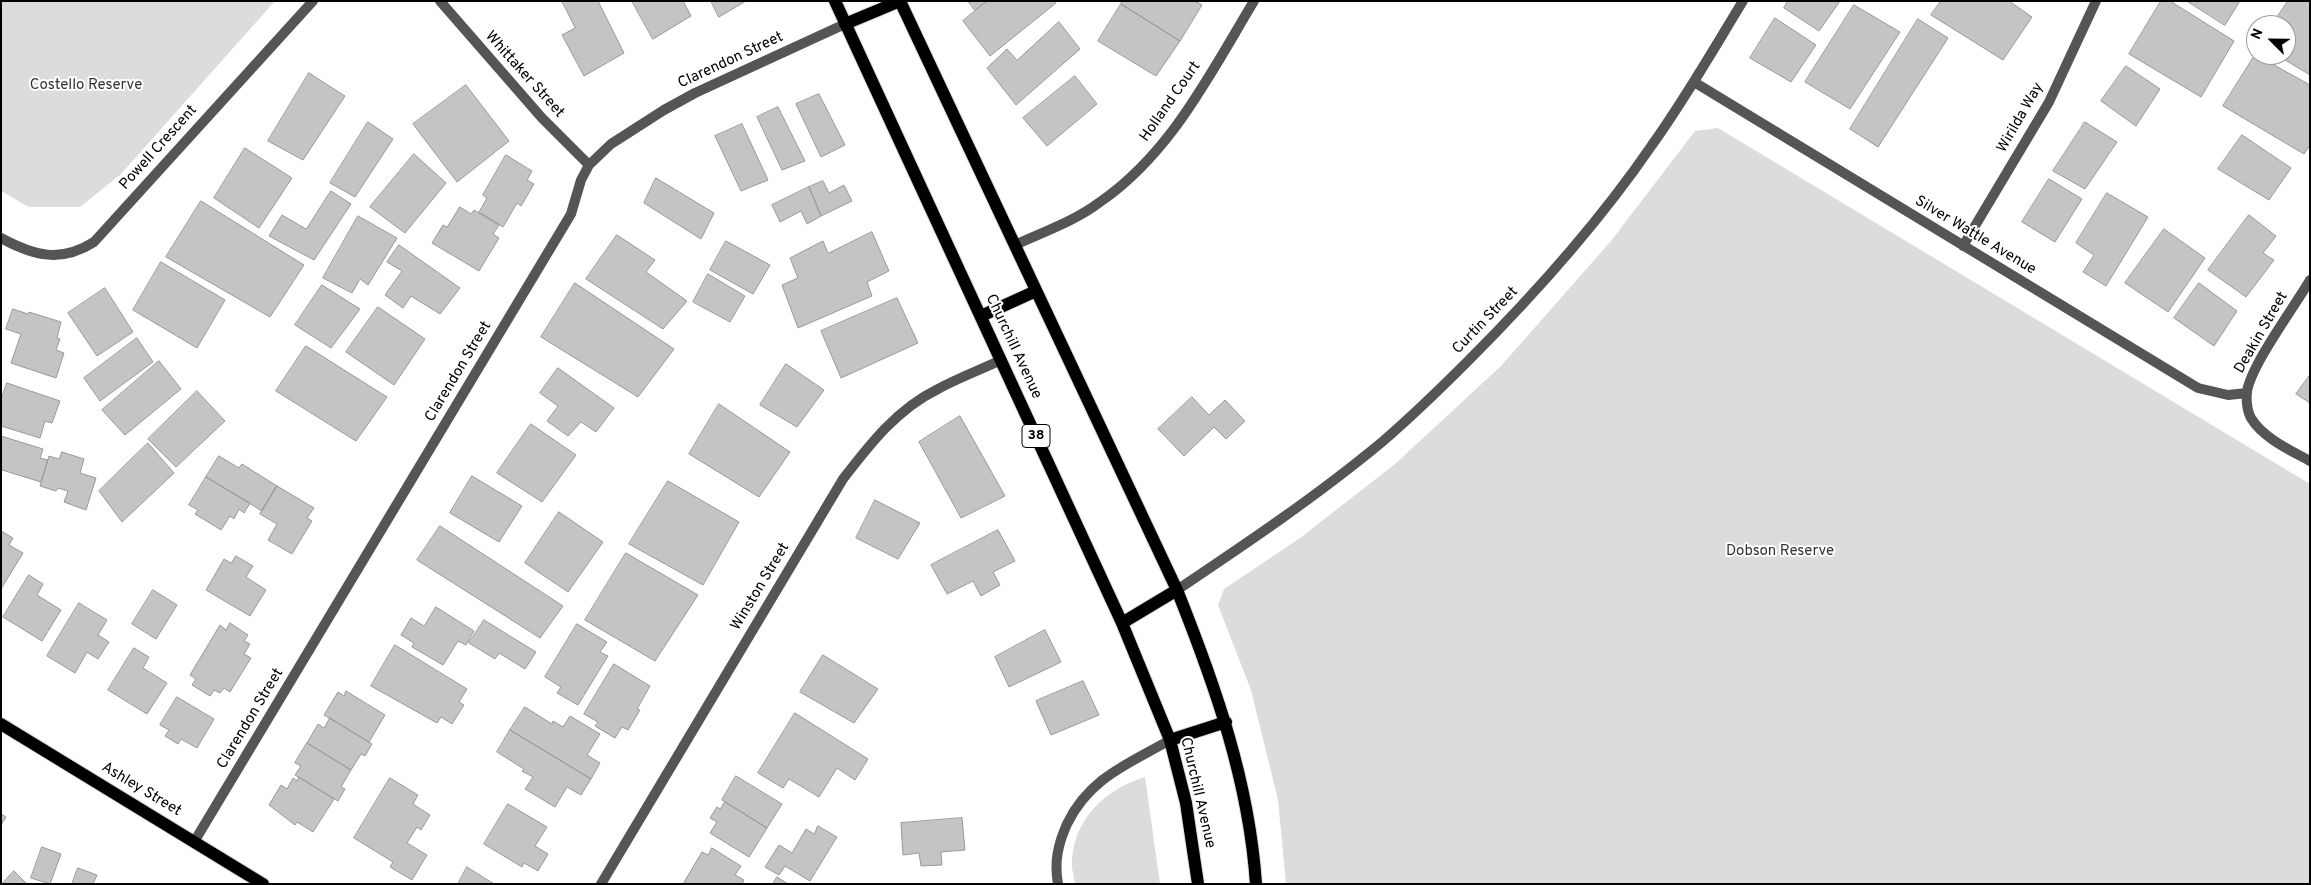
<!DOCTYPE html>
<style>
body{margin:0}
#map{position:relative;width:2311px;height:885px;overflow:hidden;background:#fff;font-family:Overpass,sans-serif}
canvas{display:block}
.frame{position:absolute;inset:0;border:2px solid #000;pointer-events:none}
.north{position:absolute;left:2246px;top:15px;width:50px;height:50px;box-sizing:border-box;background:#fff;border:1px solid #999;border-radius:50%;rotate:293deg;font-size:14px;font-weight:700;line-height:20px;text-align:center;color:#000}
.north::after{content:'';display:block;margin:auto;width:18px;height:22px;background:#000;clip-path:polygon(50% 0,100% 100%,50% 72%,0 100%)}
</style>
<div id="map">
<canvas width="2311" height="885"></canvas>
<div class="frame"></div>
<div class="north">N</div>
</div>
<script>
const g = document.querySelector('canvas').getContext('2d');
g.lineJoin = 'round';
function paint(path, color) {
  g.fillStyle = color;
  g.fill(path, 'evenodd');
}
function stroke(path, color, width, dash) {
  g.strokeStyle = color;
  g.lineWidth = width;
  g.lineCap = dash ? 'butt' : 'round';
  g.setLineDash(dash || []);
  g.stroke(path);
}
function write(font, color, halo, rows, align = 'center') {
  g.font = font + ' Overpass,sans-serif';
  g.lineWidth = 4;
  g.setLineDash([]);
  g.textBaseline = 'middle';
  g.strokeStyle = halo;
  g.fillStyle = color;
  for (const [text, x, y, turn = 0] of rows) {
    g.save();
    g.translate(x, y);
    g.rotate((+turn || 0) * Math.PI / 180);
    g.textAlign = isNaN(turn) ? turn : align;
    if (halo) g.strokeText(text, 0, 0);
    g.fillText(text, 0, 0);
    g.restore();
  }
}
paint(new Path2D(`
 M1,1h274l-154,173 -41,33h-51l-28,-16z
 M1718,128l592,356v400h-1024l-8,-84 -27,-110 -33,-85 6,-16 76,-51 95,-74 106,-98 110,-125 84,-110z
 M1145,777l15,107h-85c-1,-8 -4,-16 -3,-23 2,-43 34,-72 73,-84z`), '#dcdcdc');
const building = new Path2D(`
 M562,1h36l26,52 -40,23 -22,-41 13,-7z
 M632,1h51l8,15 -38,23z
 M711,1h35l-27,16z
 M968,1h19l-12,9z
 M987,1h68l1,2 -66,53 -27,-35z
 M1123,1h72l7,4 -22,36 -59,-37z
 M1788,1h52l-21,30 -35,-23z
 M1941,1h68l23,16 -29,43 -72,-45z
 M2161,1h9l64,40 -33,56 -72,-43z
 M2187,1h53l-15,24z
 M2288,1h22v74l-33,-20h9v-30h-14z
 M1121,4l59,37 -24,35 -58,-35z
 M1854,5l46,27 -50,77 -45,-27z
 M1775,18l41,27 -25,37 -41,-24z
 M1918,19l30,19 -70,109 -28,-18z
 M1059,22l21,27 -64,56 -29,-37 20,-19 10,11z
 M2256,53v2l54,30v60l-6,9 -81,-48z
 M2126,66l34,23 -24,37 -35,-25z
 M309,73l36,23 -42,64 -35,-19z
 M1075,76l22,28 -50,42 -24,-28z
 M466,85l43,56 -52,41 -44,-58z
 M819,94l26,51 -24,12 -25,-53z
 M778,107l27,54 -23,9 -25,-53z
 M368,122l25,17 -38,58 -25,-14z
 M2085,122l32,20 -32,47 -32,-18z
 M742,124l26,56 -27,11 -26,-55z
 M2242,135l49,33 -22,32 -51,-31z
 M245,148l47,30 -33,50 -45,-30z
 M414,154l32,29 -41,50 -35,-26z
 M506,155l26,16 -5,9 7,4 -13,22 -4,-3 -14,24 -24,-15 8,-14 -4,-3z
 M656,178l58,35 -13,26 -57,-36z
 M2049,179l33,20 -27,43 -33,-20z
 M823,181l6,12 15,-8 8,16 -31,15 -12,-29z
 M809,187l12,29 -14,8 -6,-13 -21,11 -8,-17z
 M331,191l20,13 -37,56 -45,-24 13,-21 24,14z
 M2107,193l41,24 -42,69 -23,-14 11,-17 -18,-12z
 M201,201l103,64 -34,52 -104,-60z
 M460,207l11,7 3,-4 25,15 -6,9 6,4 -20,33 -47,-28 11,-18 4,2z
 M2249,215l27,21 -13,17 11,7 -28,37 -38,-27z
 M358,216l39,22 -29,47 -8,-6 -8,14 -29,-15z
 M2164,229l41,29 -37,54 -43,-29z
 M872,232l17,39 -22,11 5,14 -74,32 -16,-43 16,-7 -8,-20 33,-17 5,12z
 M617,235l38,25 -9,12 41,29 -24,28 -77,-50z
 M726,241l44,24 -17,29 -43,-24z
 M399,245l61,43 -20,26 -29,-18 -8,12 -18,-13 17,-24 -15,-9z
 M161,262l64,38 -28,48 -64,-38z
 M708,274l37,22 -15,26 -37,-20z
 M575,283l99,66 -36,48 -97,-60z
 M2199,283l38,28 -23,35 -40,-28z
 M322,285l38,24 -29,39 -36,-23z
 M105,288l28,44 -36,24 -29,-43z
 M897,298l21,45 -77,35 -20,-47z
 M378,307l47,32 -31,46 -48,-33z
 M13,309l15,5 1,-2 32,10 -4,16 3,1 -4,11 8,3 -8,25 -45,-15 10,-29 -15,-5z
 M137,338l16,24 -53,39 -16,-23z
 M306,346l81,51 -31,44 -80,-50z
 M159,361l22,28 -56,46 -23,-25z
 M786,364l38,26 -27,37 -37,-22z
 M558,368l56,40 -18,24 -15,-10 -13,14 -21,-15 11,-15 -18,-13z
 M2310,375v28l-14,-9z
 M7,383l53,18 -8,22 -7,-2 -5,17 -39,-12v-26z
 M197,391l28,30 -49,46 -28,-28z
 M1192,397l17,18 16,-15 20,21 -19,18 -12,-12 -30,29 -26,-27z
 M719,404l71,48 -31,45 -70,-43z
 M960,416l45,80 -44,22 -42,-76z
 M531,424l45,31 -34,47 -45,-29z
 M1,436l42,13 -3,9 8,2 -7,22 -39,-12z
 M148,443l26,30 -52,49 -23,-31z
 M62,452l22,7 -4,14 16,5 -10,32 -22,-8 4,-11 -10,-3 -2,3 -16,-5 9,-30 10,3z
 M219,456l20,12 3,-4 35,22 -15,25 -56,-34z
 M472,476l50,30 -23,36 -49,-29z
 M206,477l44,26 -6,10 -5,-4 -5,10 -4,-3 -9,14 -26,-16 3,-4 -9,-5z
 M668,481l71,41 -36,63 -74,-41z
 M277,486l37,22 -7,10 5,3 -20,33 -24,-14 9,-16 -17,-10z
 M875,500l45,23 -22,36 -42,-21z
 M559,512l44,30 -35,50 -43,-29z
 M440,526l123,80 -23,32 -123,-78z
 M998,530l17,31 -22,11 7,13 -19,11 -8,-15 -26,13 -16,-29z
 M1,531l12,7 -4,7 14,8 -22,36z
 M626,553l72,42 -43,66 -70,-41z
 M236,556l17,10 -7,11 20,13 -16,26 -44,-26 18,-31 7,4z
 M29,575l14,9 -6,11 24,15 -19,31 -39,-24z
 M153,590l24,15 -21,34 -24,-15z
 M79,603l28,17 -9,15 11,7 -11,17 -11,-7 -12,21 -28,-17z
 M436,607l38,24 -8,14 -8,-4 -15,24 -31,-18 2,-4 -13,-8 10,-17 13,8z
 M484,620l52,32 -11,17 -26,-16 -4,6 -26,-16z
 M230,623l18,12 -4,6 6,3 -6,10 7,4 -21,34 -6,-4 -4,5 -6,-3 -4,6 -18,-11 4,-6 -6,-4 30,-50 6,5z
 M577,624l30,18 -7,10 8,4 -30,49 -21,-12 4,-6 -16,-10z
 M1045,630l16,32 -52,25 -14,-30z
 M395,645l72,44 -8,13 5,3 -12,19 -11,-7 -4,6 -66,-37z
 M134,648l15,9 -6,11 24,15 -20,31 -39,-24z
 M823,655l55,34 -24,34 -54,-31z
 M614,664l36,22 -13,23 3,1 -12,20 -6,-3 -7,11 -20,-12 3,-4 -14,-8z
 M1083,681l16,34 -48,20 -15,-34z
 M346,691l39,24 -16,27 -45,-27 14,-23 6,4z
 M177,697l37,22 -17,29 -16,-9 -3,5 -13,-8 4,-6 -9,-5z
 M525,707l27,17 1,-3 10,6 7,-11 30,18 -13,21 13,8 -9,16 -81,-49z
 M795,713l73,46 -13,21 -18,-12 -18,29 -30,-18 -6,9 -25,-15z
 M330,718l42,26 -7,12 -4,-2 -10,16 -44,-27 11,-19 6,4z
 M510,730l81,49 -10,16 -14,-8 -12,20 -30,-18 8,-12 -11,-6 2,-2 -27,-17z
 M307,743l44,27 -10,17 4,2 -7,12 -43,-26 6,-9 -6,-3z
 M736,776l46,28 -15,24 -45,-28z
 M299,777l35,22 -21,33 -16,-10 -2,3 -26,-20 12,-20 6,4 6,-11 4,3z
 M390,778l28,17 -5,9 17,11 -9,15 -4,-3 -10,16 20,12 -15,25 -22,-13 3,-5 -39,-24z
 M725,802l42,26 -18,29 -39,-24 7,-11 -7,-4 7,-11 3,2z
 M508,804l39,23 -12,19 13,8 -10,17 -14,-8 -2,4 -38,-23z
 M1,814l5,3 -5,8z
 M962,818l3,32 -24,2 1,13 -21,1 -2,-13 -16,2 -2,-32z
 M818,826l19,11 -27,44 -25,-15 -6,9 -14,-8 14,-22 13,8 14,-24 8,5z
 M42,847l19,7 -11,30 -19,-6z
 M712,848l29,18 -6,9 9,5 -2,4h-59l19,-32 6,3z
 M467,867l27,17h-36z
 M78,868l19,7 -4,9h-21z
 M14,871l13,13h-25z
 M777,877l11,7h-15z`);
paint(building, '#c4c4c4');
stroke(building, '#999', 1);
const primary = new Path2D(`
 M835,1l287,622 48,117 16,63 12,81
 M845,24l55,-23 277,589c38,95 72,191 79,294
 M981,316l55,-25
 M1122,623l55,-33
 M1,724l262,160
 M1170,740l56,-18`);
stroke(primary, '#dbdbdb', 14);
stroke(new Path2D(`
 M440,1l102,117 47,47
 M1694,82l504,306 30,7 19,-2
 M1,238c33,18 60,25 93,4l219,-241
 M1015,245c28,-13 60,-24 85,-43 71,-49 110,-128 154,-201
 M1963,246l86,-144 47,-101
 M2310,280c-17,29 -57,82 -63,111 -1,8 0,20 4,27 12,20 39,32 59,43
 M1177,590c70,-47 140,-94 205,-148 29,-25 57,-52 85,-80 67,-67 131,-138 185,-217 33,-46 61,-95 91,-144
 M194,842l377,-628 10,-34 8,-15 22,-21 53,-34 31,-17 150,-69
 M601,884l242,-405c27,-35 54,-70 95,-90 20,-11 42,-19 63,-29
 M1058,884c-4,-22 0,-40 9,-60 22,-46 61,-60 103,-84`), '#555', 10);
stroke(primary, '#000', 12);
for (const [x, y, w] of [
 [1036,436,28]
]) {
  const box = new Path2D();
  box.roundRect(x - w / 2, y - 11.5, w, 23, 4);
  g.fillStyle = '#fff';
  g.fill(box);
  stroke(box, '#000', 1);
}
write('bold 14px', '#000', null, [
 ["38",1036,436]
]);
write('15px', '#000', '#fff', [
 ["Clarendon Street",731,61,-25],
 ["Whittaker Street",524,75,48],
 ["Holland Court",1171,102,-55],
 ["Wirilda Way",2021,118,-60],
 ["Powell Crescent",159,148,-48],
 ["Silver Wattle Avenue",1975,236,31],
 ["Curtin Street",1486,321,-46],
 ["Deakin Street",2262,333,-60],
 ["Churchill Avenue",1013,347,65],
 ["Clarendon Street",459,372,-59],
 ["Winston Street",761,587,-59],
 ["Clarendon Street",251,719,-59],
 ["Ashley Street",141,790,31],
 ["Churchill Avenue",1197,793,77]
]);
write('15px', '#333', '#fff', [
 ["Costello Reserve",86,86],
 ["Dobson Reserve",1780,552]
]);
</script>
